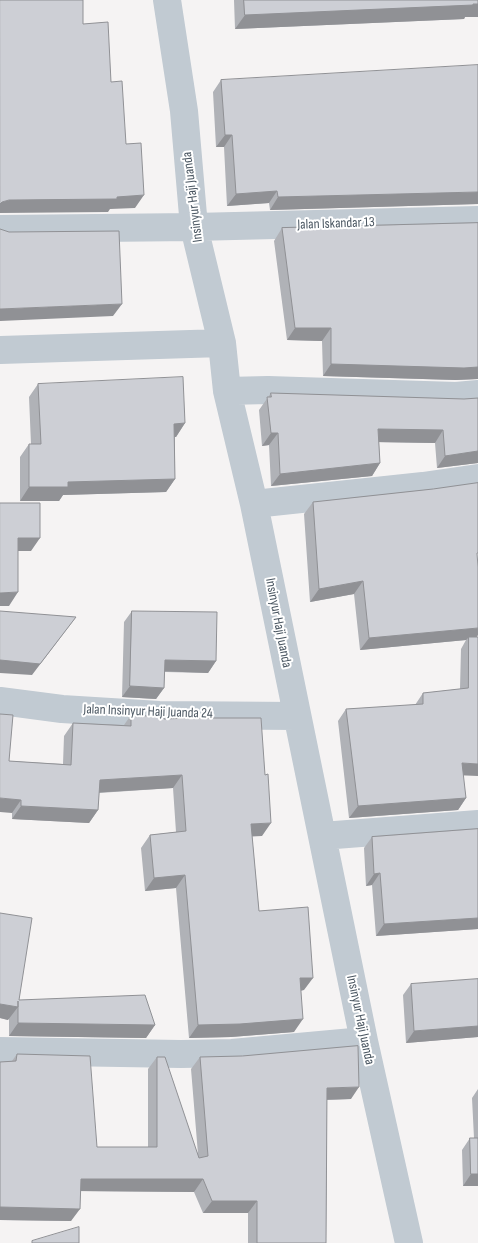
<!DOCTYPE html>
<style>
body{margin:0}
canvas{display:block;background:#f5f3f3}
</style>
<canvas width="478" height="1243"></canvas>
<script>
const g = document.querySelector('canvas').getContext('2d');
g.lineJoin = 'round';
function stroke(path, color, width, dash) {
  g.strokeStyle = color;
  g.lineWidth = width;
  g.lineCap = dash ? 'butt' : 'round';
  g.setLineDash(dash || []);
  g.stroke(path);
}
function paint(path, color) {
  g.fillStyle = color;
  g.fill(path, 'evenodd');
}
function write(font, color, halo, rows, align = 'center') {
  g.font = font + ' "Sofia Sans Condensed",sans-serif';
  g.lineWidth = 4;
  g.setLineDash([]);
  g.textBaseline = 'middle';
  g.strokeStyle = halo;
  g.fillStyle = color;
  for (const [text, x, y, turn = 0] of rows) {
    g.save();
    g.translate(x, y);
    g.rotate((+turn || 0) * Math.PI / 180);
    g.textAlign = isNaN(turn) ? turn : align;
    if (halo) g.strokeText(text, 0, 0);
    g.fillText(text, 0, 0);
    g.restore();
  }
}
stroke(new Path2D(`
 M167,0l17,111 10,116 28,116 5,48 27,113 110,537 45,202
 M0,229l194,-2 284,-7
 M0,350l222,-7
 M227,391l41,-1 188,6 22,-2
 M254,504l169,-18 55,-8
 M0,701l62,8 97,6 138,1
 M322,836l156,-12
 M0,1051l181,3 51,-1 132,-12`), '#c1cad2', 28);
paint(new Path2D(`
 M234,0h244v17h-13l-1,2 -229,10z
 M221,80l257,124 -208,6 -1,-7 -42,3 -3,-59h-8l-3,-55z
 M478,223v156l-22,1 -133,-4 -1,-35 -35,-1 -13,-99 8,-13z
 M38,384l147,39 -9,14h-1v42l-9,13 -103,3 -4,6h-39v-44l9,-13h2l-2,-47z
 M271,393l193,6 14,-1v65l-41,5 -2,-25 -56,-1 1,21 -8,13 -101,10 -2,-41 -7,1 -3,-36z
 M433,489l43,148 -13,138 3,23 -8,12 -109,8 -11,-97 8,-12 69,-4 8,-12 37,-4 1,-40 5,-9 -106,10 -6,-56 -44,8 -6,-88 9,-12z
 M132,611l84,50 -8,12 -43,-1 -1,16 -8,11 -34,-2 2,-75z
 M131,715l33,4 98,117h-10l7,75 45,79 -3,1 -7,41 -63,5 -42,1 -13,-150 -31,3 -4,-43 9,-13 26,-3 -3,-44 -74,5 -1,17 -9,13 -77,-4v-6l-3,-52 54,3 1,-28 9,-13 51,2z
 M478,829v100l-102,7 -4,-51 -6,1 -2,-38 8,-11z
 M0,913l19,87 136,25 -9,13 -137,-2v-18l-1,2 -8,-2z
 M478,979v58l-72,6 -3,-48 8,-11z
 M17,1054l80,93h51v-78l9,-12 41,97 -7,-85 9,-12 151,42 -24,1 -1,143h-78v-30h-45l-9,-21 -113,-1 -10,30 -71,-1v-158l12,-1z
 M478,1089v97h-15l-1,-36 8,-12h4l-2,-40z`), '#b0b2b7');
paint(new Path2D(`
 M478,4v13h-13l-1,2 -229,10 10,-14z
 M225,135h7l-8,12h-8z
 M277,191l-8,12 -42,3 9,-12z
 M478,192v12l-208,6 8,-13z
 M144,195l-9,13 -25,1 -2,3 -108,1v-9l2,-2 7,-2z
 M122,304l-9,12 -113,5v-12z
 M295,328h36l-9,13 -35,-1z
 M331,364l147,3v12l-22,1 -133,-4z
 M185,423l-9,14h-11l9,-13z
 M378,429l65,1 -8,13 -65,-1z
 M271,433h7l-9,12 -7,1z
 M478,451v12l-41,5 8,-12z
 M380,463l-8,13 -101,10 9,-12z
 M175,479l-9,13 -103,3 -4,6h-39l9,-14 39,-5z
 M18,538h22l-9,13h-23z
 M363,581l-9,13 -44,8 9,-13z
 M18,592l-9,14h-9v-13z
 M76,617l-44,58 -32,-2v-13z
 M478,628v7l-3,5 -6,-3 -3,3 -106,10 9,-12z
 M165,660l51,1 -8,12 -51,-2z
 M130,686l34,2 -8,11 -34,-2z
 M462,763l16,1v12l-24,-1z
 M182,775l-9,13 -82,5 9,-13z
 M0,798l21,2 -9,13 -12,-1z
 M466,798l-8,12 -109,8 9,-12z
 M21,806l77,4 -9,13 -77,-4z
 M271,823l-9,13 -21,1 10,-13z
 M380,873l-8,12 -6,1 8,-12z
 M185,875l-9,13 -31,3 9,-13z
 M478,918v11l-102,7 8,-12z
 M300,978h13l-9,12 -13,1z
 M0,1004l18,3 -10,13 -8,-2z
 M303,1019l-9,13 -63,5 -42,1 9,-13z
 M18,1023l137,2 -9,13 -137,-2z
 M478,1026v11l-72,6 8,-12z
 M359,1087l-8,12 -33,1 9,-12z
 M471,1174h7v12h-15z
 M81,1179h122l-9,13 -122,-1z
 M212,1201h45l-9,12h-45z
 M0,1207l80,2 -9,12 -71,-1z`), '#909195');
const building = new Path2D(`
 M0,0h83v24l25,-2 3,60 11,-1 4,63 15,-1 3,52 -27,2v2l-108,1 -7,2 -2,2z
 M244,0h234v4h-5v1l-228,10z
 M478,65v127l-200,5 -1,-6 -41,3 -4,-59h-7l-4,-55z
 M478,223v144l-14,1 -133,-4v-36h-36l-13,-100z
 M0,229l9,3 110,-1 3,73 -122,5z
 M183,377l2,46 -11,1 1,55 -107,3v5h-39v-43h12l-3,-60z
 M271,393l193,6 14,-1v53l-33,5 -2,-26 -65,-1 2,34 -100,11 -2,-41h-7l-4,-36h4z
 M478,483v70h-1l1,14v61l-109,10 -6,-57 -44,8 -6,-87 120,-13z
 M0,503h40v35h-22v54l-18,1z
 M0,611l76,6 -36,47 -40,-4z
 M132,611l85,1 -1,49 -51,-1 -1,28 -34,-2z
 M469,637h9v127l-16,-1 4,35 -108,8 -12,-97 77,-5v-11l45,-5z
 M0,714l13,1 -4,46 62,4 2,-42 58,3v-11l33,2v2l25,-1h72l4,57 3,-1 3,49 -20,1 8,87 49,-4 5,71h-13l3,41 -63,5 -42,1 -13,-150 -31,3 -4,-43 36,-4 -4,-56 -82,5 -2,30 -77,-4v-6l-21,-2z
 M478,829v89l-94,6 -4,-51 -6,1 -2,-37z
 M0,913l32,5 -13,82 126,-5 10,30 -137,-2v-22v6l-18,-3z
 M478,979v47l-64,5 -3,-47z
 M358,1046l1,41 -32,1 -1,155h-69v-42h-45l-9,-22h-122l-1,30 -80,-2v-145l16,-1 1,-7 73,2 7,91h60v-90h8l34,101 9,-2 -8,-99 42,-1z
 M470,1138h8v36h-7z
 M79,1227v16h-47v-2z`);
paint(building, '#cdcfd5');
stroke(building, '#909195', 1);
write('14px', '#4a5661', '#fff', [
 ["Insinyur Haji Juanda",193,197,-97],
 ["Jalan Iskandar 13",336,224,-2],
 ["Insinyur Haji Juanda",278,623,79],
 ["Jalan Insinyur Haji Juanda 24",148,712,2],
 ["Insinyur Haji Juanda",360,1020,78]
]);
</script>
